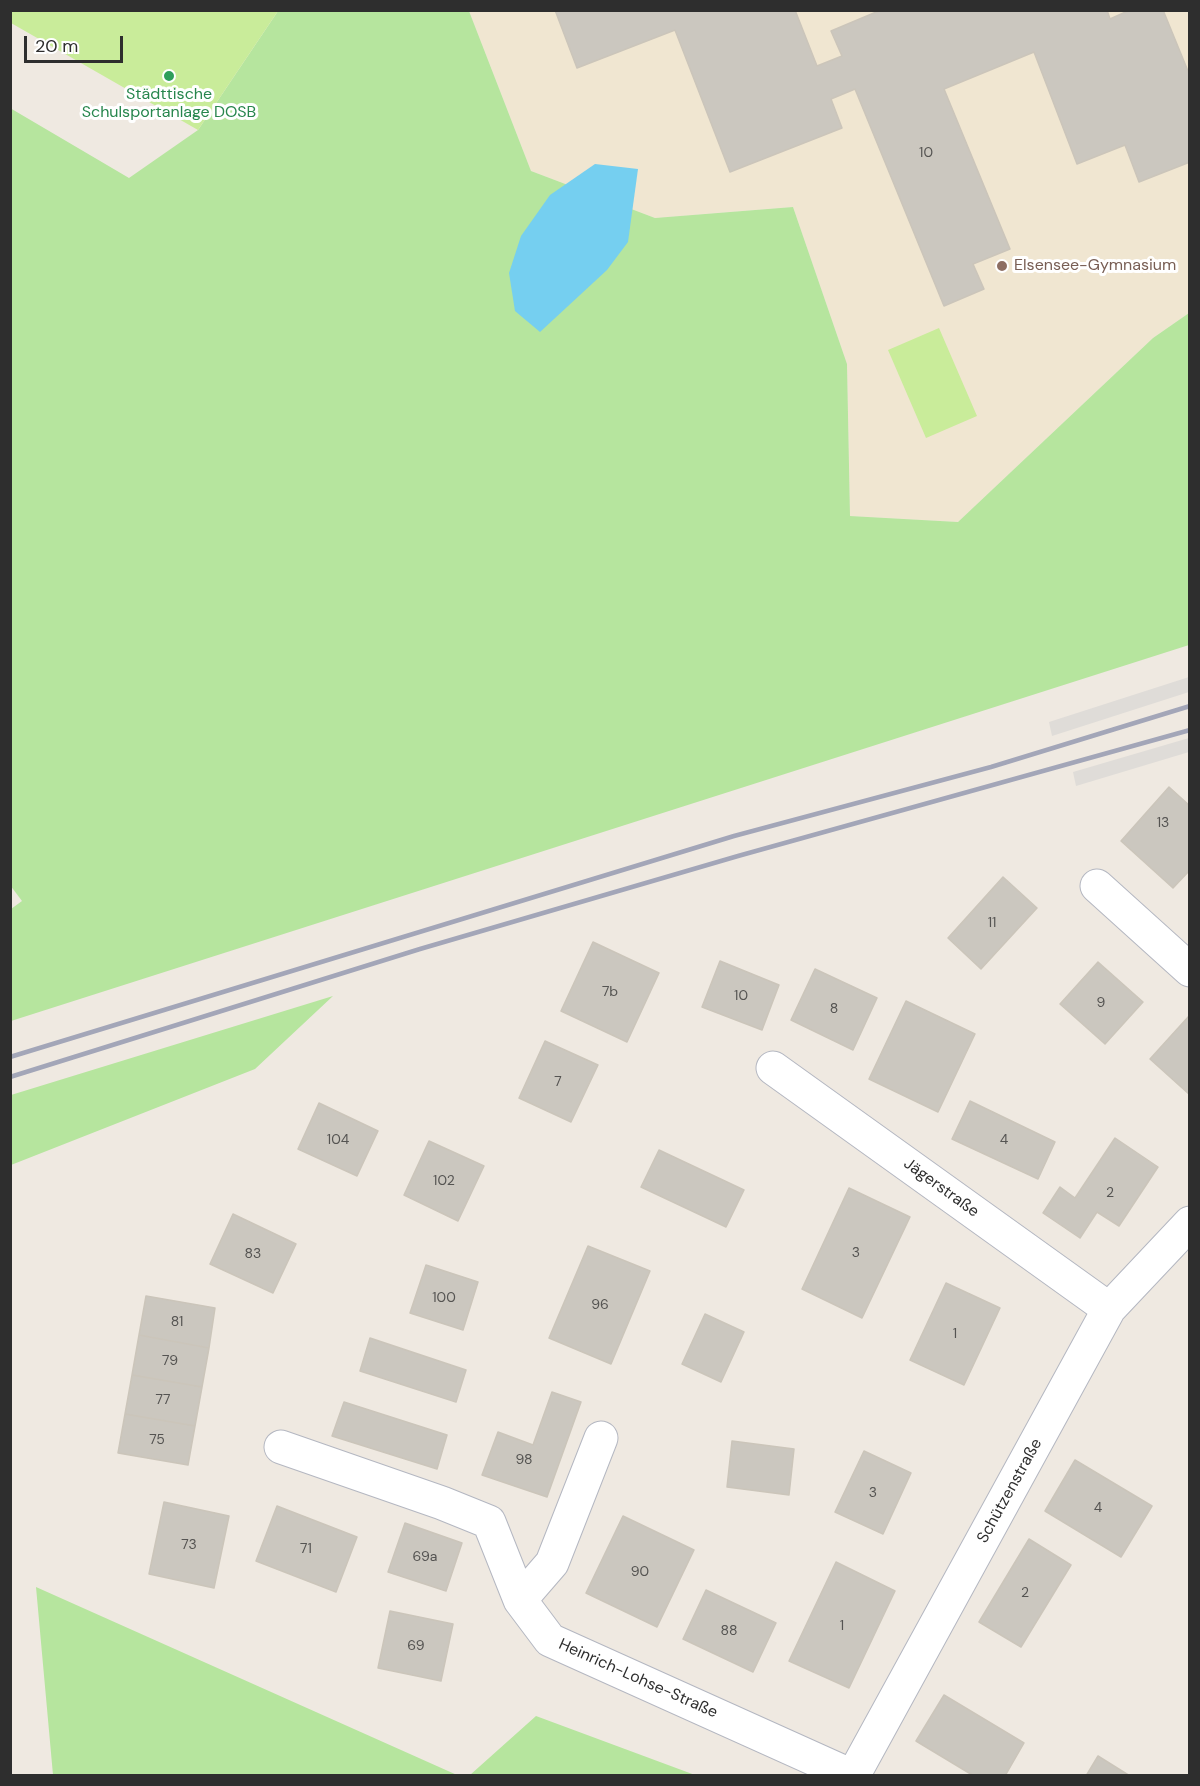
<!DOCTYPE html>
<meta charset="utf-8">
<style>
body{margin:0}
#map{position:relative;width:1200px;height:1786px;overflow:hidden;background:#efe9e1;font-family:"DM Sans",sans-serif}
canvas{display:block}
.frame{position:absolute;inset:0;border:12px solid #2e2e2e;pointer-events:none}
.scale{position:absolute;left:24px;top:36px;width:99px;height:27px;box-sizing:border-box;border:3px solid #2e2e2e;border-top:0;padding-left:8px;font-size:18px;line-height:21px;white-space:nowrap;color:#2e2e2e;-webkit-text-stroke:4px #fff;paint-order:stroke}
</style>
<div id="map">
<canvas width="1200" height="1786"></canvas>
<div class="frame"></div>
<div class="scale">20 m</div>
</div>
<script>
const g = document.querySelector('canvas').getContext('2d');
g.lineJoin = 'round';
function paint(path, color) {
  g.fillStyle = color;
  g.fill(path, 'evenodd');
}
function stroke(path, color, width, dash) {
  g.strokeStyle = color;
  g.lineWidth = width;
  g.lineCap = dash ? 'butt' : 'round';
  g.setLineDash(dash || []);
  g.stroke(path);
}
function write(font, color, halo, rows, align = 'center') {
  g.font = font + ' "DM Sans",sans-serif';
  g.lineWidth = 6;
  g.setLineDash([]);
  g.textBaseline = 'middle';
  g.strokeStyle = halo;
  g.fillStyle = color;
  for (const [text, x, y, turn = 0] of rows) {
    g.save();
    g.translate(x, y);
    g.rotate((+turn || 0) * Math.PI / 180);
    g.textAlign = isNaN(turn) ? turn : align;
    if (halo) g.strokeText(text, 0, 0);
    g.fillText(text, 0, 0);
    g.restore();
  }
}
paint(new Path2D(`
 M469,11h720v302l-36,25 -195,184 -108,-6 -3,-152 -54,-157 -138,11 -124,-47z`), '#f0e6d1');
paint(new Path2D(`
 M278,11h191l62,160 124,47 138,-11 54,157 3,152 108,6 195,-184 36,-25v332l-1178,376v-112l11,-8 -12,-16v-777l119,70 69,-48z
 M333,996l-78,73 -244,96v-70z
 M36,1587l421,188h-404z
 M536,1716l159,59h-225z`), '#b6e59e');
paint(new Path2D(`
 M11,10h267v1l-80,119 -187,-107z
 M939,328l38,88 -51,22 -38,-88z`), '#c9ec9a');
paint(new Path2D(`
 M1189,677v15l-137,44 -3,-14z
 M1189,738v14l-113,34 -3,-14z`), '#dfdcd8');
paint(new Path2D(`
 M595,164l43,5 -10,73 -21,28 -67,62 -25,-21 -6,-38 12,-37 29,-41z`), '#75cff0');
const building = new Path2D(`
 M555,10h240l22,56 25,-10 -11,-25 50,-21h226l3,9 20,-9h33l27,66v86l-51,20 -14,-37 -48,19 -43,-112 -90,37 66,160 -37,15 11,25 -40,17 -89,-217 -24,10 11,29 -112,44 -55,-142 -98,38z
 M1169,787l21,19v64l-17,18 -52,-47z
 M1003,877l34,31 -56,61 -33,-31z
 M593,942l66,31 -32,69 -66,-31z
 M720,961l59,24 -17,45 -60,-23z
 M1098,962l45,40 -38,42 -45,-40z
 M815,969l62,29 -24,52 -62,-30z
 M906,1001l69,33 -37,78 -69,-33z
 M1189,1016l1,1v78l-40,-36z
 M545,1041l53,24 -27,57 -52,-24z
 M970,1101l85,41 -17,37 -86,-40z
 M319,1103l59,28 -21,45 -59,-27z
 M1115,1138l43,29 -39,59 -22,-14 -17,26 -37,-25 17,-26 15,11z
 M429,1141l55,25 -26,55 -54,-26z
 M659,1150l85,40 -18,37 -85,-40z
 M849,1188l61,29 -48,101 -60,-29z
 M233,1214l63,30 -23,49 -63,-29z
 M588,1246l62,25 -39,93 -62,-26z
 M426,1265l52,17 -15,48 -53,-17z
 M946,1283l54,25 -36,77 -54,-25z
 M146,1296l69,12 -6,40 -70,-13z
 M705,1314l39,18 -23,50 -39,-18z
 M139,1335l70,13 -7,39 -70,-12z
 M370,1338l96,32 -10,32 -96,-31z
 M132,1375l70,12 -7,39 -70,-12z
 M552,1392l29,10 -34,95 -65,-22 16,-43 35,13z
 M344,1402l103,33 -10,34 -105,-33z
 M125,1414l70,12 -7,39 -70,-12z
 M732,1441l62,8 -5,46 -62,-8z
 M864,1451l47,22 -28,61 -48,-22z
 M1075,1460l77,46 -31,51 -76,-46z
 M164,1502l65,14 -15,72 -65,-14z
 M277,1506l80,31 -21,55 -80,-31z
 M623,1516l71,34 -37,77 -71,-34z
 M405,1523l57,20 -16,48 -58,-19z
 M1029,1539l42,26 -50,82 -42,-25z
 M836,1562l59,29 -46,97 -60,-27z
 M706,1590l70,33 -23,49 -70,-33z
 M390,1611l63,13 -12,57 -63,-13z
 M944,1695l80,48 -19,33h-31l-58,-35z
 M1098,1756l32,20h-44z`);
paint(building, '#cbc7bf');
stroke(building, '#cbc5ba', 1.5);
const minor = new Path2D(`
 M1097,886l93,84
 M773,1068l336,241
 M281,1447l161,56 47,19 31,78 30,40 302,136
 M520,1600l32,-37 49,-125
 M853,1776l256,-467 81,-86`);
stroke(minor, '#b4b7c1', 35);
stroke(minor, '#fff', 33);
stroke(new Path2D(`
 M10,1057l724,-221 257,-69 199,-61
 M10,1077l410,-128 318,-93 452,-126`), '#a3a6b8', 4.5);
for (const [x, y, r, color] of [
 [169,76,6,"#2e9e5b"],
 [1002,266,6,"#8d6e63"]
]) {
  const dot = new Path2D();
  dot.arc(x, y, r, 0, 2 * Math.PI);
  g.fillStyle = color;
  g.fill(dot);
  stroke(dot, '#fff', 2);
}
write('14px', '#555452', null, [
 ["10",926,153],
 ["13",1163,823],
 ["11",992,923],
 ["7b",610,992],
 ["10",741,996],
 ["9",1101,1003],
 ["8",834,1009],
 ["7",558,1082],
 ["104",338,1140],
 ["4",1004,1140],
 ["102",444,1181],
 ["2",1110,1193],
 ["3",856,1253],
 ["83",253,1254],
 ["100",444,1298],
 ["96",600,1305],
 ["81",177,1322],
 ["1",955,1334],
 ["79",170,1361],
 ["77",163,1400],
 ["75",157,1440],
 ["98",524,1460],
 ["3",873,1493],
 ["4",1098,1508],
 ["73",189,1545],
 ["71",306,1549],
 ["69a",425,1557],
 ["90",640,1572],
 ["2",1025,1593],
 ["1",842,1626],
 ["88",729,1631],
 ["69",416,1646]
]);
write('16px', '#27864d', '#fff', [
 ["Städttische",169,95],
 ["Schulsportanlage DOSB",169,113]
]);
write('16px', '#785e54', '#fff', [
 ["Elsensee-Gymnasium",1014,266]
], 'left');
write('16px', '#2e2e2e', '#fff', [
 ["Jägerstraße",941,1188,36],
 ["Schützenstraße",1010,1491,-61],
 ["Heinrich-Lohse-Straße",638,1679,24]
]);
</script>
